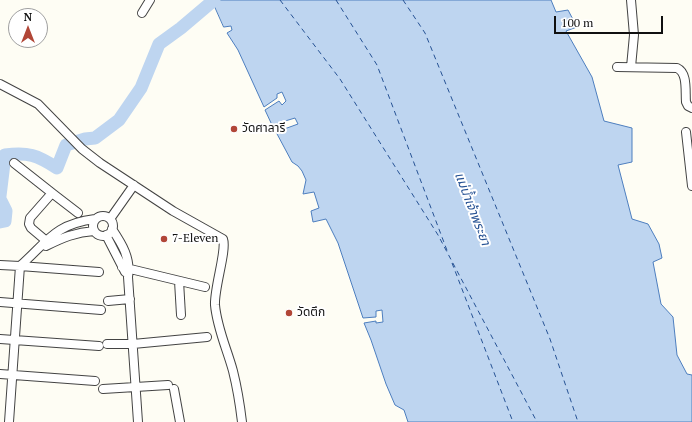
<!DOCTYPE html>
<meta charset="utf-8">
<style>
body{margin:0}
#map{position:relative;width:692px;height:422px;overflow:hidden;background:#fefdf4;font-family:"PT Serif",serif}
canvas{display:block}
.north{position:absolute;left:8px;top:8px;width:40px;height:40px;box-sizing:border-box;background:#fff;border:1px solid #9f9f9f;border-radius:50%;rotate:0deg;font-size:11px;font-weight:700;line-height:16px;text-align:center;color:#101010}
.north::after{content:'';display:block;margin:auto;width:14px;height:18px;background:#b14637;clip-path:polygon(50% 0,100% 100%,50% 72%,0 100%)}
.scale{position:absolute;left:554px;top:16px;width:109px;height:18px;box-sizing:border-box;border:2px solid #101010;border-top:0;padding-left:5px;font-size:12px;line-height:14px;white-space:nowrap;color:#101010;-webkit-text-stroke:3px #fff;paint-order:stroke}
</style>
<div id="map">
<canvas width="692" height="422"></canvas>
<div class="north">N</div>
<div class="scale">100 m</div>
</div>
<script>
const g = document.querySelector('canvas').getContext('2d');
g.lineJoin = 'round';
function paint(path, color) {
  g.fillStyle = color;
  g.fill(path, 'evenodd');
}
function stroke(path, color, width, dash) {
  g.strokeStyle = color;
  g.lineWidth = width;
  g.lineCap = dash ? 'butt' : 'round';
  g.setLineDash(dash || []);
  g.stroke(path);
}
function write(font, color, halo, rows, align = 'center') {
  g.font = font + ' "PT Serif","Noto Sans Thai",serif';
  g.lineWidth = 4;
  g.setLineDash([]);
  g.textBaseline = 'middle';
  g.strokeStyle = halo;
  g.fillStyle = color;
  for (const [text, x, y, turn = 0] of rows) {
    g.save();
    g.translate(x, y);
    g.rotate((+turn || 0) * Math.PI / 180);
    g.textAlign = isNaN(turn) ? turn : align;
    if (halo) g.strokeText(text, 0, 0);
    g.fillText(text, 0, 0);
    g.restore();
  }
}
const water = new Path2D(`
 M212,0h339l5,12 12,-2 9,17 -11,4 26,46 12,44 28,7v34l-14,3 14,54 16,5 11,20 3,14 -9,4 8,42 12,13 4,38 10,19 5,1v47h-284l-4,-12 -9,-5 -9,-21 -15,-44 -7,-17 12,-2v2l7,-1 -1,-12 -6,1v6l-13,1 -25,-75 -12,-24 -13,3 -2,-11 8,-3 -5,-16 -11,2 3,-14 -4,-9 -4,-5 -6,-4 -16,-30 22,-8 -3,-6 -23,7 -7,-15 14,-9 3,4 4,-4 -4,-9 -5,2v4l-13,9 -26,-57 -11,-17 5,-3 -1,-4 -7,1z`);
paint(water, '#bed5f0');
stroke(water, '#4d7ebe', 1);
stroke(new Path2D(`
 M0,196l5,-41c23,-3 32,0 52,13l9,-23 19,-6 10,-1 24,-18 22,-32 18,-44 22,-16 33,-28
 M0,199l6,12 -1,10 -5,1`), '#bed5f0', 13);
stroke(new Path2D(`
 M280,0l60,79 98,156 99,187
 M336,0l41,65 71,188
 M403,0l22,33 125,306 28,83
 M452,263l61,159`), '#265294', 1, [5, 4]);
const minor = new Path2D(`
 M631,0l3,35 -3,32
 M142,13l8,-13
 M617,67l60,1c11,5 8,23 9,34l2,4 4,2
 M0,84l38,20 44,45 18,14 73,48 50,28c4,11 -9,49 -8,66 2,23 12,44 18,66 4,16 7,34 9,51
 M686,132l6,54
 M14,163l38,30 -22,25 -1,6 2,4 19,16
 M52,193l26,20
 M93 226a10 10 0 1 1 20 0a10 10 0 1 1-20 0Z
 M110,219l24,-34
 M112,229c10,15 19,29 16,48l10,145
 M106,235l19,37
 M46,246c16,-8 30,-14 48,-15
 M0,265l20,1c28,-25 35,-42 75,-47
 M122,267l83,20
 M179,281l2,34
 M108,301l22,-2
 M0,302l101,8
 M0,339l99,7
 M107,344h26l74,-7
 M0,374l95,7
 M103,389l65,-4
 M174,389l6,33
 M9,422l11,-156 79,6`);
stroke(minor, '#434343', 10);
stroke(minor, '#fff', 8);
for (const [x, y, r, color] of [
 [234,129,4,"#b14637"],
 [164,239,4,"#b14637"],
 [289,313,4,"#b14637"]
]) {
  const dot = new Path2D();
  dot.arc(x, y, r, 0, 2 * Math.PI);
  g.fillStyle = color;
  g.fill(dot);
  stroke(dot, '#fff', 1.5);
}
write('12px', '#101010', '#fff', [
 ["วัดศาลารี",242,129],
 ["7-Eleven",172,239],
 ["วัดตึก",297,313]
], 'left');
write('italic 13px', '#265294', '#fff', [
 ["แม่น้ำเจ้าพระยา",472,209,69]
]);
</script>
